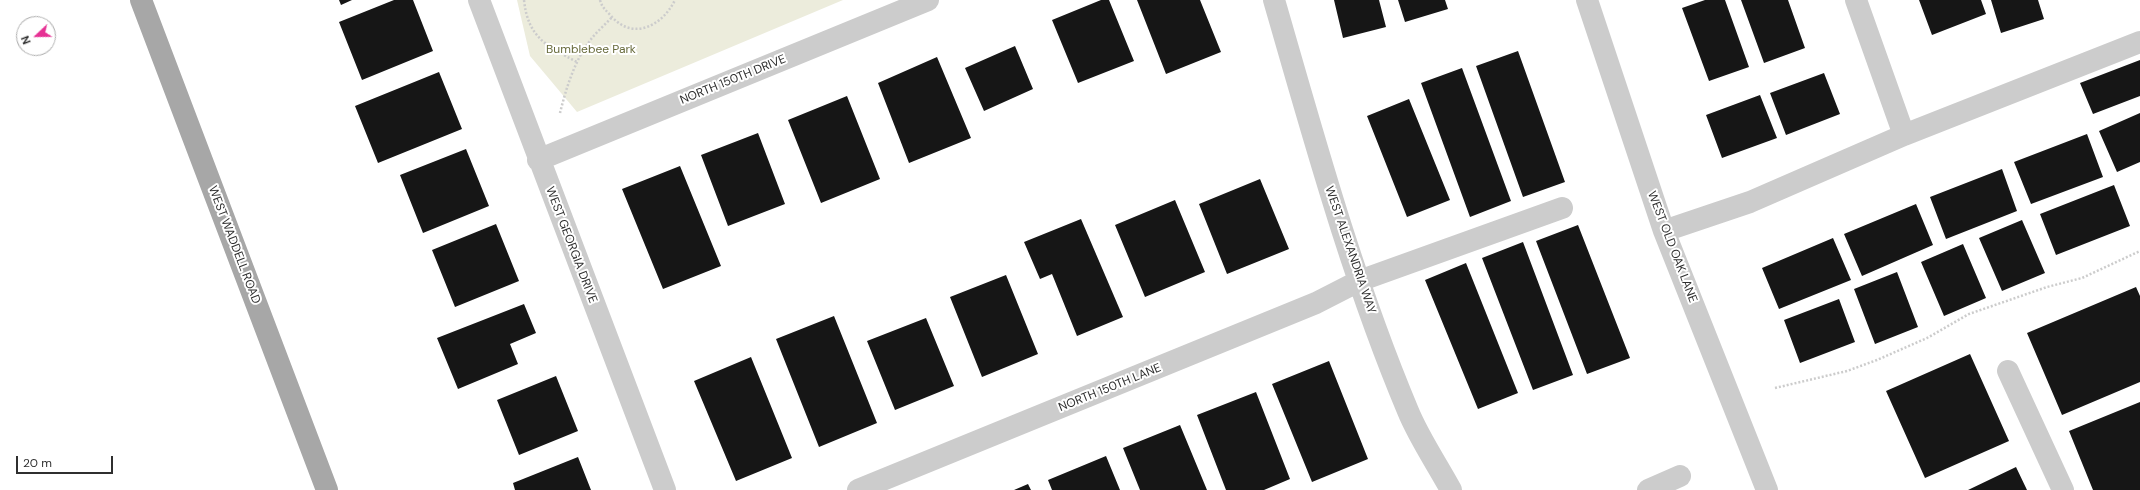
<!DOCTYPE html>
<style>
body{margin:0}
#map{position:relative;width:2140px;height:490px;overflow:hidden;background:#fff;font-family:"DM Sans",sans-serif}
canvas{display:block}
.north{position:absolute;left:16px;top:16px;width:40px;height:40px;box-sizing:border-box;background:#fff;border:1px solid #acacac;border-radius:50%;rotate:248deg;font-size:11px;font-weight:700;line-height:16px;text-align:center;color:#2f2f2f}
.north::after{content:'';display:block;margin:auto;width:14px;height:18px;background:#e63194;clip-path:polygon(50% 0,100% 100%,50% 72%,0 100%)}
.scale{position:absolute;left:16px;top:456px;width:97px;height:18px;box-sizing:border-box;border:2px solid #2f2f2f;border-top:0;padding-left:5px;font-size:12px;line-height:14px;white-space:nowrap;color:#2f2f2f;-webkit-text-stroke:3px #fff;paint-order:stroke}
</style>
<div id="map">
<canvas width="2140" height="490"></canvas>
<div class="north">N</div>
<div class="scale">20 m</div>
</div>
<script>
const g = document.querySelector('canvas').getContext('2d');
g.lineJoin = 'round';
function paint(path, color) {
  g.fillStyle = color;
  g.fill(path, 'evenodd');
}
function stroke(path, color, width, dash) {
  g.strokeStyle = color;
  g.lineWidth = width;
  g.lineCap = dash ? 'butt' : 'round';
  g.setLineDash(dash || []);
  g.stroke(path);
}
function write(font, color, halo, rows, align = 'center') {
  g.font = font + ' "DM Sans",sans-serif';
  g.lineWidth = 4;
  g.setLineDash([]);
  g.textBaseline = 'middle';
  g.strokeStyle = halo;
  g.fillStyle = color;
  for (const [text, x, y, turn = 0] of rows) {
    g.save();
    g.translate(x, y);
    g.rotate((+turn || 0) * Math.PI / 180);
    g.textAlign = isNaN(turn) ? turn : align;
    if (halo) g.strokeText(text, 0, 0);
    g.fillText(text, 0, 0);
    g.restore();
  }
}
paint(new Path2D(`
 M517,0h326l-266,112 -47,-56z`), '#ececdc');
paint(new Path2D(`
 M339,0h13l-11,5z
 M394,0h19l20,51 -71,29 -23,-58z
 M1101,0h8l25,61 -56,22 -26,-63z
 M1137,0h63l21,52 -55,22z
 M1334,0h45l7,27 -43,11z
 M1398,0h47l3,9 -43,13z
 M1705,0h20l24,67 -40,14 -27,-73z
 M1741,0h47l17,48 -41,15z
 M1919,0h62l5,14 -54,21z
 M1991,0h47l6,19 -43,14z
 M1015,46l18,43 -49,22 -19,-43z
 M1518,51l47,131 -42,15 -47,-131z
 M937,57l34,81 -62,25 -31,-80z
 M2140,60v36l-47,18 -13,-31z
 M1462,68l49,133 -41,16 -49,-134z
 M439,72l23,57 -84,34 -23,-57z
 M1824,73l16,41 -54,21 -16,-42z
 M1760,95l17,43 -55,20 -16,-43z
 M847,96l33,83 -59,24 -33,-83z
 M1409,99l41,101 -43,17 -40,-101z
 M2140,113v49l-23,10 -18,-41z
 M758,133l27,71 -57,22 -27,-71z
 M2087,134l16,43 -72,27 -17,-42z
 M466,149l23,57 -66,27 -23,-58z
 M680,166l41,100 -58,23 -41,-100z
 M2002,169l15,42 -71,28 -16,-42z
 M1260,179l29,70 -62,25 -28,-70z
 M2114,185l16,41 -74,29 -16,-41z
 M1175,200l30,72 -60,25 -30,-72z
 M1916,204l17,41 -71,31 -18,-42z
 M1081,219l42,98 -46,19 -25,-62 -12,5 -16,-37z
 M2022,220l23,53 -43,18 -23,-53z
 M496,224l23,57 -64,26 -23,-57z
 M1578,225l52,133 -43,16 -51,-133z
 M1833,238l18,42 -72,29 -17,-41z
 M1523,242l50,133 -40,15 -51,-132z
 M1963,244l23,54 -42,18 -23,-54z
 M1466,263l52,130 -40,16 -53,-129z
 M1897,272l21,55 -43,17 -21,-55z
 M1006,275l32,79 -56,23 -32,-80z
 M2136,287l4,9v86l-78,33 -35,-82z
 M1839,299l16,43 -55,21 -16,-43z
 M524,304l12,29 -26,11 8,20 -60,25 -21,-51z
 M834,316l43,107 -58,24 -43,-108z
 M926,318l28,68 -59,24 -28,-69z
 M1970,354l39,87 -84,37 -39,-87z
 M751,357l41,101 -56,23 -42,-100z
 M1329,361l39,98 -56,23 -40,-98z
 M556,376l22,55 -59,24 -22,-55z
 M1256,392l34,87 -26,11h-38l-29,-75z
 M2140,402v88h-47l-24,-59z
 M1180,425l27,65h-67l-17,-42z
 M1106,456l14,34h-68l-4,-10z
 M578,457l13,33h-76l-2,-7z
 M2016,467l11,23h-59z
 M1028,484l3,6h-17z`), '#161616');
stroke(new Path2D(`
 M524,0c4,38 23,46 53,62
 M600,0c2,8 7,11 12,17 22,24 51,8 63,-17
 M560,113c6,-24 14,-51 29,-71 6,-9 16,-17 23,-25
 M1775,388l72,-17 30,-11 50,-22 42,-24 78,-27 35,-9 58,-27`), '#ccc', 2.5, [2, 2]);
stroke(new Path2D(`
 M479,0l186,490
 M1274,0c40,138 78,278 134,411 11,27 29,53 43,79
 M1587,0l77,231 103,259
 M1856,0l48,135
 M538,160l390,-160
 M1664,231l86,-29 154,-67 236,-93
 M2008,371l55,119
 M858,490l458,-187 43,-22 203,-73
 M1648,490l32,-14`), '#ccc', 22);
stroke(new Path2D(`
 M141,0l186,490`), '#a7a7a7', 22);
write('12px', '#686b3c', '#fff', [
 ["Bumblebee Park",591,50]
]);
write('12px', '#2f2f2f', '#fff', [
 ["NORTH 150TH DRIVE",733,80,-22],
 ["WEST WADDELL ROAD",234,245,69],
 ["WEST GEORGIA DRIVE",571,245,69],
 ["WEST OLD OAK LANE",1672,247,69],
 ["WEST ALEXANDRIA WAY",1350,250,71],
 ["NORTH 150TH LANE",1110,388,-22]
]);
</script>
